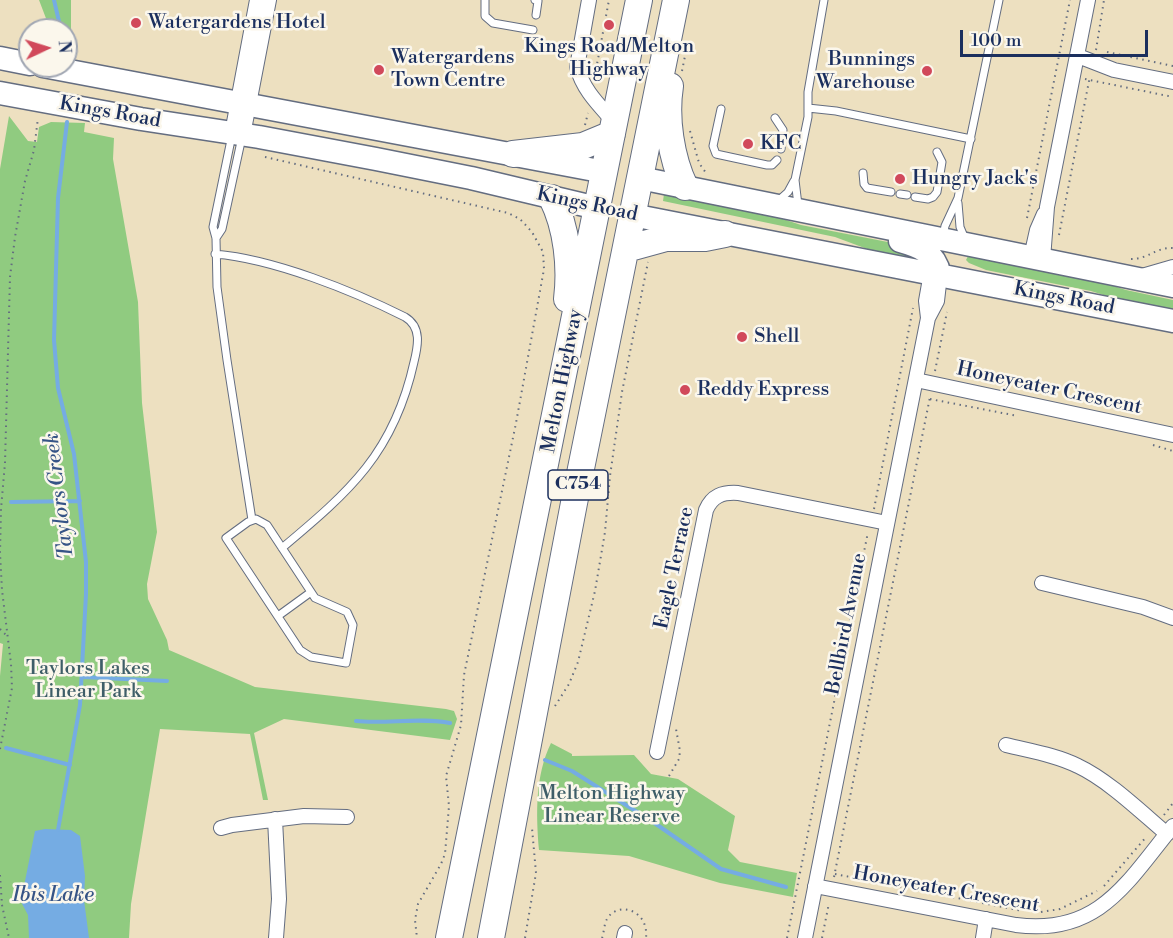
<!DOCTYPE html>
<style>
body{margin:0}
#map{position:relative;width:1173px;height:938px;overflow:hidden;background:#ede0c0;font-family:"Libre Bodoni",serif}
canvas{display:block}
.north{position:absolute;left:18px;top:18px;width:60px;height:60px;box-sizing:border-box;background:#fbf7ec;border:2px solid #a1a7b3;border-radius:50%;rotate:86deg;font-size:16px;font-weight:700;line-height:24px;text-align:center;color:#1b2f5e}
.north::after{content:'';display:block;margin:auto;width:21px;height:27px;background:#d1495b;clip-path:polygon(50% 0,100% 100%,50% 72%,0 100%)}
.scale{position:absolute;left:960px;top:30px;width:188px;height:27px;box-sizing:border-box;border:3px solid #1b2f5e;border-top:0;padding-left:8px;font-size:18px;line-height:21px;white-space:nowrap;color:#1b2f5e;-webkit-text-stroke:4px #fbf7ec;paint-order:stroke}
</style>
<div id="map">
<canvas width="1173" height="938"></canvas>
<div class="north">N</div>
<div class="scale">100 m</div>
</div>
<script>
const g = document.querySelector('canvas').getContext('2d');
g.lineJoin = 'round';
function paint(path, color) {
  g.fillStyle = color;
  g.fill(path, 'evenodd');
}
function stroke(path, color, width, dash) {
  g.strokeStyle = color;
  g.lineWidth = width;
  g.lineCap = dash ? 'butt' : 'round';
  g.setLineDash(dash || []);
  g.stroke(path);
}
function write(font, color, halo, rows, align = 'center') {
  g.font = font + ' "Libre Bodoni",serif';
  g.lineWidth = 5;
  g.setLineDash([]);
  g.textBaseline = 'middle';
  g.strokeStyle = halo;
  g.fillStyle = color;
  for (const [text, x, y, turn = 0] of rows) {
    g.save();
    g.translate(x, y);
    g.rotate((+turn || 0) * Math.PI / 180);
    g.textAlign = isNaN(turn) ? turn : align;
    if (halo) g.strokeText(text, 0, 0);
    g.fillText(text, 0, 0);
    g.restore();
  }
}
paint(new Path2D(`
 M39,0h32v48h-5v-18h-18l-1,-9z
 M9,116l19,25 9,1 2,-15 12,-5 34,1 -1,9 30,6 -1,21 25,143 4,101 15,129 -10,52 1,15 19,41 2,10 86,37 191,22 8,2 3,8 -7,21 -166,-21 -30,14 14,67h-5l-13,-66 -90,-5 -29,175 -2,34h-129v-262l3,-32 -3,-1v-474z
 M664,194l107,21 30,10 102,20 25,16 -42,-5 -51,-19 -172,-36z
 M969,254l108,20 49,16 47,10v14l-29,-6 -53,-17 -105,-21 -17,-7 -3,-3z
 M551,743l21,11v2l62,-1 17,19 27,5 57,37 -7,34 12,12 57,11 -4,24 -73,-14 -91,-27 -90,-6c-3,-36 -4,-74 12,-107z`), '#90cb80');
paint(new Path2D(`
 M45,829l26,1 9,6 5,40 -1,24 5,38h-60l-1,-23 -8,-15 3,-9 12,-60z`), '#75ace3');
stroke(new Path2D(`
 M54,0l7,30
 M11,502l69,-1
 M83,677l84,4
 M356,721c31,3 64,-4 94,2
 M6,748l64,17
 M545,760l27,11 81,51 68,47 65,18
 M58,830l22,-125 6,-111v-32l-12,-108 -16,-66 -4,-48 4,-142 9,-76`), '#75ace3', 4);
const lane = new Path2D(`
 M485,0v16l8,7 40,7
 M535,0l3,1 -2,14
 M808,108l28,3 135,28
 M721,109l-8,37 3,8 51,11h5l5,-5
 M775,118l8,12 -2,19
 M232,135l-19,92 3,11 1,49 10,73 25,160
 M863,173l1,11 3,4 24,4
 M900,194l7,1
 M915,197l13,2 5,-2 4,-5 5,-30 -5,-10
 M779,200l9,-8 6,-11
 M958,203l2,24 5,12
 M798,205l-3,-25 13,-63v-25l16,-92
 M943,236l2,-10 13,-28 41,-198
 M216,238l6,-9 20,-92
 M215,254c59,5 138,37 190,63 17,10 13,29 9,45 -20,91 -64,129 -132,186
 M256,519l11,6 48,73 32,14 6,13 -7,38 -35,-6 -11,-7 -74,-112 22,-16z
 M278,616l33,-24`);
const street = new Path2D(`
 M589,0l-12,67c6,23 22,38 37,55
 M1078,56l36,14 59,12
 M232,133l25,-133
 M243,135l26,-135
 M1031,257l6,-27 7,-16
 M1043,259l4,-52 41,-207
 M1142,276l31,-9
 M928,318l-2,-17 5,-28
 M916,380l257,55
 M1042,583l101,24 30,11
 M1006,745c24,6 50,10 72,21 30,14 63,46 89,68
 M657,752l49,-242c6,-14 16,-18 32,-17l149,30
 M275,819l4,80 -3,39
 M221,828l11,-3 72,-9 43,1
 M815,886l201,39c83,11 111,-43 157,-99
 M624,938l1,-5
 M805,938l123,-620 9,-17 3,-26
 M983,938l3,-19`);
const primary = new Path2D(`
 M0,58l30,6
 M43,66l562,106
 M0,93l141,26 118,18 117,22 95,19 126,30
 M640,178l533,108
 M632,215l541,106
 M900,241c21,6 35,11 40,34`);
const highway = new Path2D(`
 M670,86c-5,32 1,72 15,101
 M513,154l70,-8 29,-12
 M552,198c15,30 19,69 15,101
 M626,249l40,-11h39l20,-4
 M449,938l190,-938
 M491,938l83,-435 102,-503`);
stroke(lane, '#646d80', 9);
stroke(street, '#646d80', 16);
stroke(primary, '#646d80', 25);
stroke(highway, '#646d80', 28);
stroke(new Path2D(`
 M1096,50l8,-50
 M1107,52l66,14
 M682,71l3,-15
 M595,75l14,-75
 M1085,79l88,18
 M585,125l3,-12
 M690,131l9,32 7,10
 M265,157l243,56 12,6 12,13 11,20 1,17 -28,154 -52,252 -3,50 -15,51 3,30 -4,48 -4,10 -23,40 -3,16 2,18
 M1027,218l43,-218
 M1059,235l31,-159
 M1131,259c18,0 25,-12 42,-11
 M935,371l12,-59
 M930,399l88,17
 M1153,445l20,6
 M874,509l39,-201
 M0,629l8,8
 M555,706l14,-22 9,-22 17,-71 10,-59 5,-56 12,-84 26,-130
 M0,749l12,-61 -1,-24 -9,-74 -2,-37 1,-44 4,-46 5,-186 5,-40 10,-56 9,-31 4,-32
 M669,776l10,-17 1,-8 -4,-22
 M1164,815l9,-12
 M835,874l188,37
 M0,875l2,30 7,33
 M834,877l96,-480
 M1104,886l43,-50
 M1041,912l19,-3 37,-18
 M525,938l11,-65 -4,-45
 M602,938c2,-5 2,-14 5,-19 10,-18 42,-10 39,19
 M787,938l81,-406
 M822,938l7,-35`), '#646d80', 2, [1.5, 4.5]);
stroke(lane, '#fff', 7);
stroke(street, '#fff', 14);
stroke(primary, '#fff', 22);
stroke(highway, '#fff', 26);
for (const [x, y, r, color] of [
 [136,23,6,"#d1495b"],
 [609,25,6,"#d1495b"],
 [379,70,6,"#d1495b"],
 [927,71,6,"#d1495b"],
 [748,144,6,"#d1495b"],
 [900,179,6,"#d1495b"],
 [742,337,6,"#d1495b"],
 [685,390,6,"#d1495b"]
]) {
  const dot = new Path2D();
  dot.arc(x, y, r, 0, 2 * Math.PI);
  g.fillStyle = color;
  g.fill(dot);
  stroke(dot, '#fbf7ec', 2);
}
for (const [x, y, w] of [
 [578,485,60]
]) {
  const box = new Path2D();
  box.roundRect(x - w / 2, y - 15, w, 30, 4.5);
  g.fillStyle = '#fbf7ec';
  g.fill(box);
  stroke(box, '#1b2f5e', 1.5);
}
write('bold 18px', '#1b2f5e', null, [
 ["C754",578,485]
]);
write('20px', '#1b2f5e', '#fbf7ec', [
 ["Watergardens Hotel",148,23],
 ["Kings Road/Melton",609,47,"center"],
 ["Highway",609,70,"center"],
 ["Watergardens",391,58],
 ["Town Centre",391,81],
 ["Bunnings",915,60,"right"],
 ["Warehouse",915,83,"right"],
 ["KFC",760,144],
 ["Hungry Jack's",912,179],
 ["Shell",754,337],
 ["Reddy Express",697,390]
], 'left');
write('20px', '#1b2f5e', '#fbf7ec', [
 ["Kings Road",110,113,10],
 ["Kings Road",587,205,12],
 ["Kings Road",1064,299,11],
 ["Melton Highway",563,381,-79],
 ["Honeyeater Crescent",1049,389,12],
 ["Eagle Terrace",675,568,-78],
 ["Bellbird Avenue",847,624,-79],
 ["Honeyeater Crescent",946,890,10]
]);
write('20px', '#3e5e68', '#fbf7ec', [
 ["Taylors Lakes",88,669],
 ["Linear Park",88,692],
 ["Melton Highway",612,794],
 ["Linear Reserve",612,817]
]);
write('italic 21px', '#365486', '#fbf7ec', [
 ["Taylors Creek",60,496,-97],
 ["Ibis Lake",53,896]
]);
</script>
